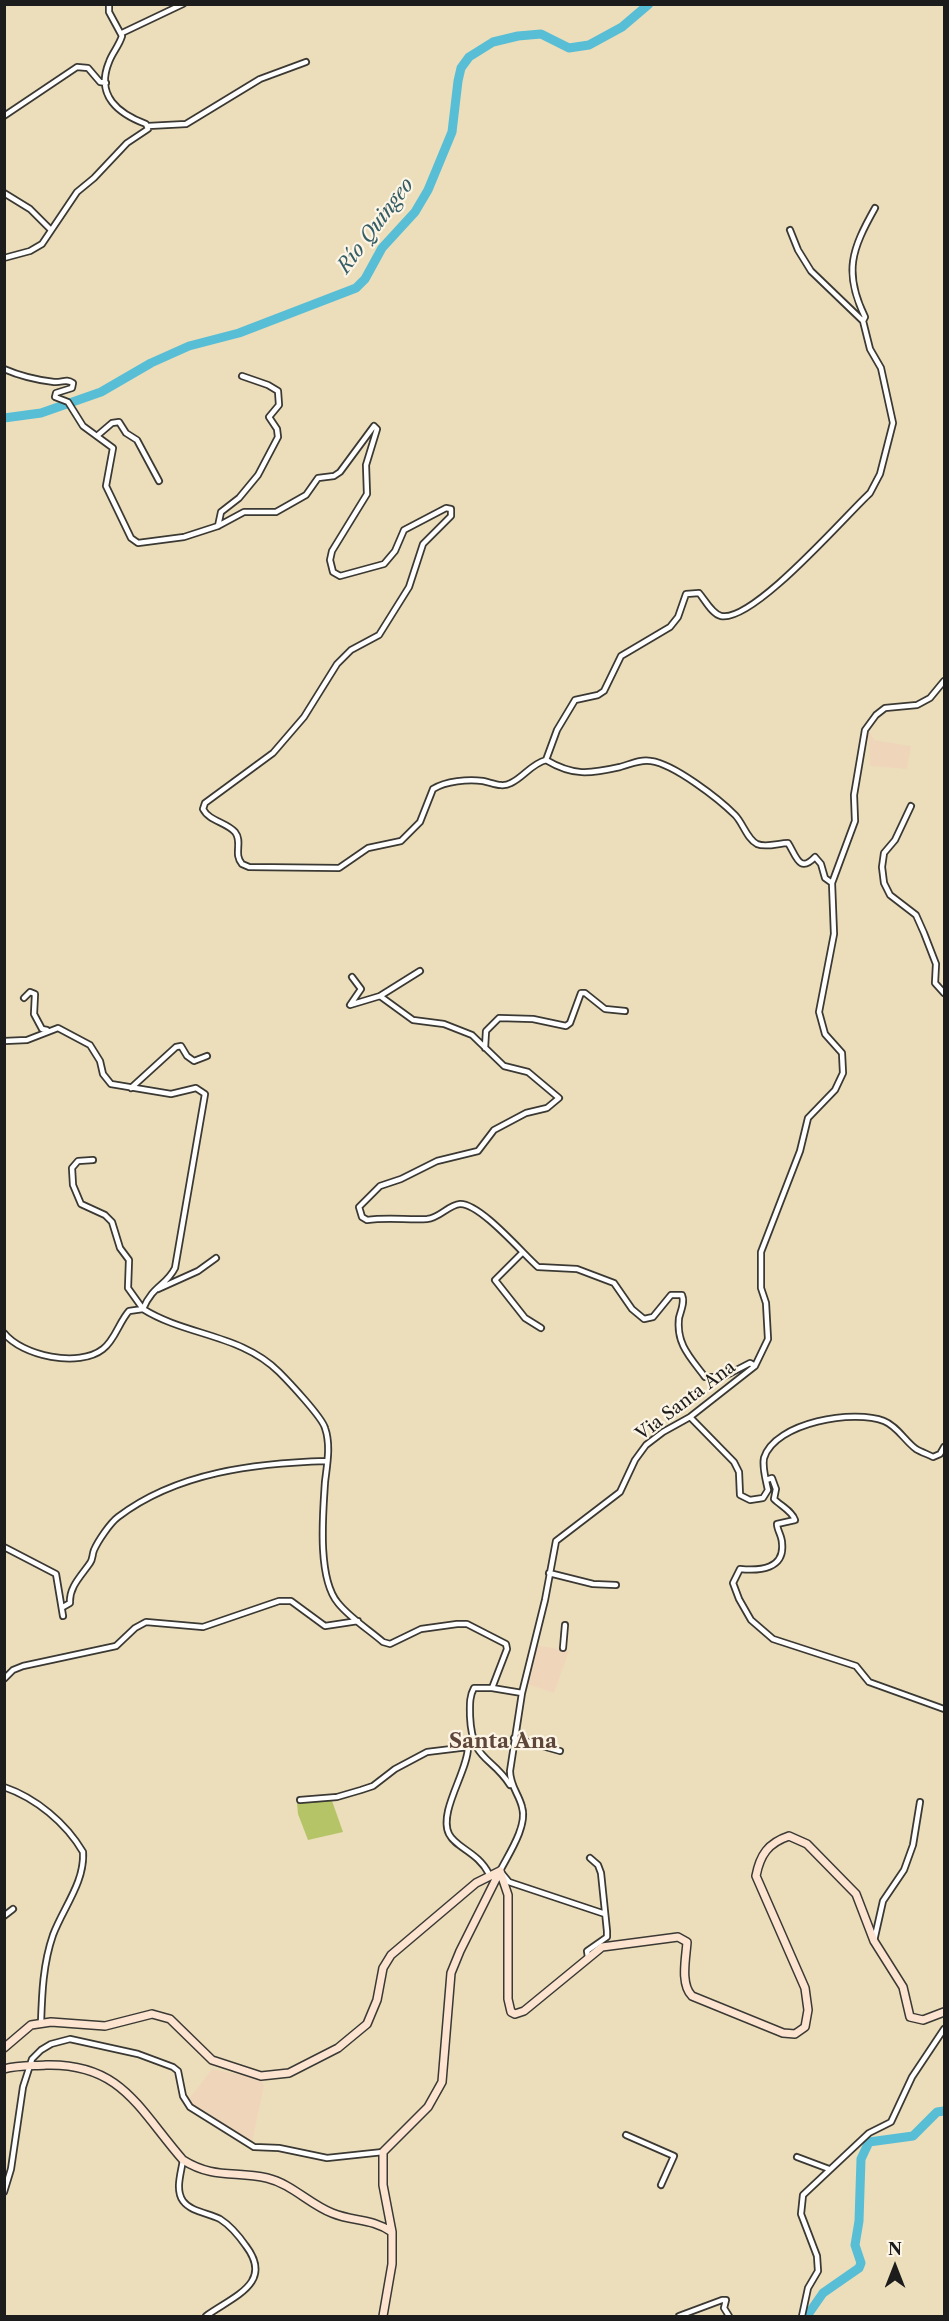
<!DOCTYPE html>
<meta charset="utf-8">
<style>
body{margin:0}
#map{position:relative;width:949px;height:2321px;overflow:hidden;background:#ecdebb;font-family:"Libre Caslon Text",serif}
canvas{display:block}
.frame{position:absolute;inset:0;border:6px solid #1c1c1c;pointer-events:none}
.north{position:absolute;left:865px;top:2237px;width:60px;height:60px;-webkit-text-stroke:4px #fcf5e5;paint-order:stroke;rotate:0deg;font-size:16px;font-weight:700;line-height:24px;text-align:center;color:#1c1c1c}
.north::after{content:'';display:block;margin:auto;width:21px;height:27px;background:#1c1c1c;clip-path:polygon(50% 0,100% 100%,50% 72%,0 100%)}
</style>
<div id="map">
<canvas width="949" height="2321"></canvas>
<div class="frame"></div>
<div class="north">N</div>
</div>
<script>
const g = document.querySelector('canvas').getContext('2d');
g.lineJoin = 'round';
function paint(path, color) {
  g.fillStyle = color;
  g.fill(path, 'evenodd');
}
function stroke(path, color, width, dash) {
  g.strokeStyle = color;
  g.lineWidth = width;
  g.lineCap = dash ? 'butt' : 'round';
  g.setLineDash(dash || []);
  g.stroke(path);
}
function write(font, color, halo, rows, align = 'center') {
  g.font = font + ' "Libre Caslon Text",serif';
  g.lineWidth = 4.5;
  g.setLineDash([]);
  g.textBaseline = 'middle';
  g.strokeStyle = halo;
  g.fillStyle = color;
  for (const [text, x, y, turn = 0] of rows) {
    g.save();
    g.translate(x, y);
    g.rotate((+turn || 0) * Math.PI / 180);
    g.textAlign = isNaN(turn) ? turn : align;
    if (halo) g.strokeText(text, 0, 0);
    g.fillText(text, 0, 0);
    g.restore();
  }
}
paint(new Path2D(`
 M868,729l6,11 37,6 -4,23 -37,-3 -1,-27 -3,-5z
 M535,1645l34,6 -15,42 -27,-9z
 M212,2069l49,10 3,7 -12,57 -61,-38 -2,-6z`), '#efd6bb');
paint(new Path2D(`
 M331,1798l12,34 -35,8 -10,-26 -1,-11z`), '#b5c467');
stroke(new Path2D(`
 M4,418l37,-5 60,-21 50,-29 38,-17 50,-13 117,-45 9,-9 17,-31 33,-36 13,-22 24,-58 6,-51 3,-13 8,-11 24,-15 25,-6 23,-2 28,14 20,-3 33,-18 27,-23
 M807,2316l16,-23 36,-25 2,-5 -6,-18 4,-24 2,-62 8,-17 44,-6 24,-24 7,-1`), '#58bed5', 9);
const street = new Path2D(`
 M122,33l61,-29
 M4,116l73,-49 11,1 12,14 6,1
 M148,126l38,-2 74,-45 46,-17
 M4,193l26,16 21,21
 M4,258l26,-7 12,-7 35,-52 17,-14 33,-35 21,-14 -2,-5c-27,-10 -51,-28 -37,-62 3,-9 10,-16 13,-26l-13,-24v-8
 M863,321l2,-4c-22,-45 -13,-68 10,-109
 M4,369c16,7 33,11 50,13 8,1 12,-4 19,1l-1,5 -16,5 -1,4 13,5 15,24 30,22 -7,38 25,52 7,5 46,-6 34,-11 26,-14h32l30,-17 12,-17 16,-2 6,-4 34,-46 3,3 -11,36 1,29 -35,57 -2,9 3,12 7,4 44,-12 11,-13 9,-21 42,-22 5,1v7l-28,28 -14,43 -30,48 -28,15 -14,14 -33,53 -31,36 -68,50 -2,6c6,12 23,13 32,23 8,10 -2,22 7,32l7,3 90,1 29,-20 33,-7 19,-19 13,-33c13,-8 35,-10 50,-8 10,2 19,7 28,2 13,-6 20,-19 35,-23 27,16 43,14 74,7 11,-3 20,-8 31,-6 23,3 68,38 84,54 8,8 12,24 22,29 9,4 22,-1 31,-1 8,12 11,31 27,14l6,7 4,14 7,5
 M98,435l14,-12 7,-1 7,11 11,7 22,41
 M218,526l3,-14 18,-14 19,-23 20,-38 -1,-8 -8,-12 10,-12 -1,-14 -10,-6 -26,-9
 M546,760l11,-30 18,-30 23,-5 6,-4 17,-35 49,-29 8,-10 8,-23 13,-1c6,7 13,21 22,23 32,7 124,-100 149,-123l10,-19 13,-51 -12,-55 -11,-19 -7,-28 -52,-50 -13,-21 -8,-20
 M911,806l-16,34 -11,13 -2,14 2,16 6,12 26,20 8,18 12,31 -1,19 9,10
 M420,971l-40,25 33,24 31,4 28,11 32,31 24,6 31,26 -12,10 -21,5 -32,17 -16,21 -41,10 -36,18 -21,7 -21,21 3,10 5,3c20,-3 40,0 60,-1 13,-1 21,-14 33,-15 20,-1 63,50 78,63l39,2 37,14 18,26 12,10 9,-2 18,-22h11c3,7 -1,15 -3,23 -3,26 11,39 26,59h18l27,-14 5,3
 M352,977l9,12 -11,16 30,-9
 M24,998l6,-6 5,2 -1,20 8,15 5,1
 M4,1041l23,-1 31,-12 32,17 10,16 3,13 8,10 60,10 25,-6 9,6 -30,174c-9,18 -22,17 -32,41
 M485,1048l1,-17 13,-13 34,1 33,7 4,-3 11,-30h4l20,16 20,2
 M131,1088l45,-41 5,-1 6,10 7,5 13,-5
 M93,1160l-15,1 -6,7 1,17 8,19 24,11 7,7 8,26 9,12 -1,28 15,21
 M522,1253l-27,27 30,38 16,10
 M158,1289l40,-18 18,-13
 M4,1333c18,23 75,35 99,16 12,-9 16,-27 26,-38l14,-2c43,27 98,25 136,63 9,9 43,45 46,56 6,17 2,37 0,54 -2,31 -8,96 13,121 12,15 30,26 45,39l7,2 31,-15 36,-5h10l39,20 1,5 -15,39h-18c-5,9 -4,18 -4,28 2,46 21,39 40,69
 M690,1417l44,45 5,10 1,23 10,5 13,-2 5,-8c-2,-9 -6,-23 -4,-32 11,-36 91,-49 120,-37 13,5 21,20 32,28 5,3 11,5 17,8l7,-3 4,-7
 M766,1480l6,-2 4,11 -2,10c7,7 18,12 21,21l-18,4c0,6 5,12 5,19 3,26 -22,28 -42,26l-7,14 6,16 12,21 22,19 83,27 13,16 75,27
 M4,1547l52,27 7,42
 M549,1573l44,11 23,1
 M63,1607l7,-4c-1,-16 11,-27 20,-40 3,-4 2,-8 4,-13 4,-9 16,-27 24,-33 59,-45 138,-54 209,-56
 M563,1648l2,-23
 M4,1679l9,-9 10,-4 93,-20 19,-18 11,-6 57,5 76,-26h12l34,25 33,-5
 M492,1688l30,5
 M514,1738l46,13
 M468,1747c0,24 -30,65 -19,87 7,14 29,18 40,40
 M4,1787c32,11 62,36 79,65 2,30 -20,56 -30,83 -10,29 -11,58 -12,88
 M300,1800l37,-3 24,-7 12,-4 22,-17 32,-17 41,-5 7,-4
 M605,1914l-96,-32 -9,-11c8,-16 28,-45 22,-64 -3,-13 -12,-21 -12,-36l12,-78 23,-93 11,-59 64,-49 15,-32 11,-15 17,-13 27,-15 65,-51 13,-27 -2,-36 -5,-15v-36l39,-101 8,-33 27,-28 8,-17 -1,-20 -17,-19 -6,-22 15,-78 -2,-51 23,-62 -1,-26 11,-65 11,-15 9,-7 32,-3 13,-7 14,-17
 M4,1916l9,-7
 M874,1941l9,-40 21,-31 9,-25 7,-43
 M588,1957l-1,-6 20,-14v-6l-6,-58 -3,-8 -8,-7
 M626,2135l48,21 -13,29
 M797,2157l32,12
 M183,2160c-2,13 -8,30 0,41 8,11 26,12 37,18 11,7 19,17 26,27 28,37 -12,50 -40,70
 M4,2192l7,-23 12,-82 9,-28 9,-9 10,-6 19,-5 68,15 35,13 5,4 5,25 7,11 64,40 25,1 48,10 56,-6
 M679,2316l43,-16h4l-2,8 5,8
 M802,2316l6,-28 10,-17 -1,-15 -16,-42 2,-19 66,-62 22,-11 21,-45 32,-48`);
const secondary = new Path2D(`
 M500,1871l8,24v104l3,13 4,2 9,-3 78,-64 76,-10 9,5c-1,16 -7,42 5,54l91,37 12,1 10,-7 3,-17 -3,-22 -49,-112c4,-21 12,-33 33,-40l18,8 49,50 18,47 29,46 7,30 13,3 21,-8
 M4,2048l27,-23 20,-3 54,4 47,-12 18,5 42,41 49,16 28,-3 49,-25 29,-24 10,-24 6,-32 8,-13 85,-72 24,-12
 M4,2069c14,-4 28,-3 42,-4 76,-2 93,45 137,95 30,19 52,11 84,18 25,6 42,26 65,35 22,9 39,5 60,19v32l-9,52
 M392,2232l-9,-47v-33l45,-45 14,-25 9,-109 9,-22 40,-80`);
stroke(street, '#3b3934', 8);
stroke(secondary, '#3b3934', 10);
stroke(street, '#fff', 4.5);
stroke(secondary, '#fde4d1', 7);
write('18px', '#1c1c1c', '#fcf5e5', [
 ["Via Santa Ana",686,1401,-37]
]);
write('italic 20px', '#345d66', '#fcf5e5', [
 ["Río Quingeo",376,226,-53]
]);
write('bold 21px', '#5e463b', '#fcf5e5', [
 ["Santa Ana",503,1742]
]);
</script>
